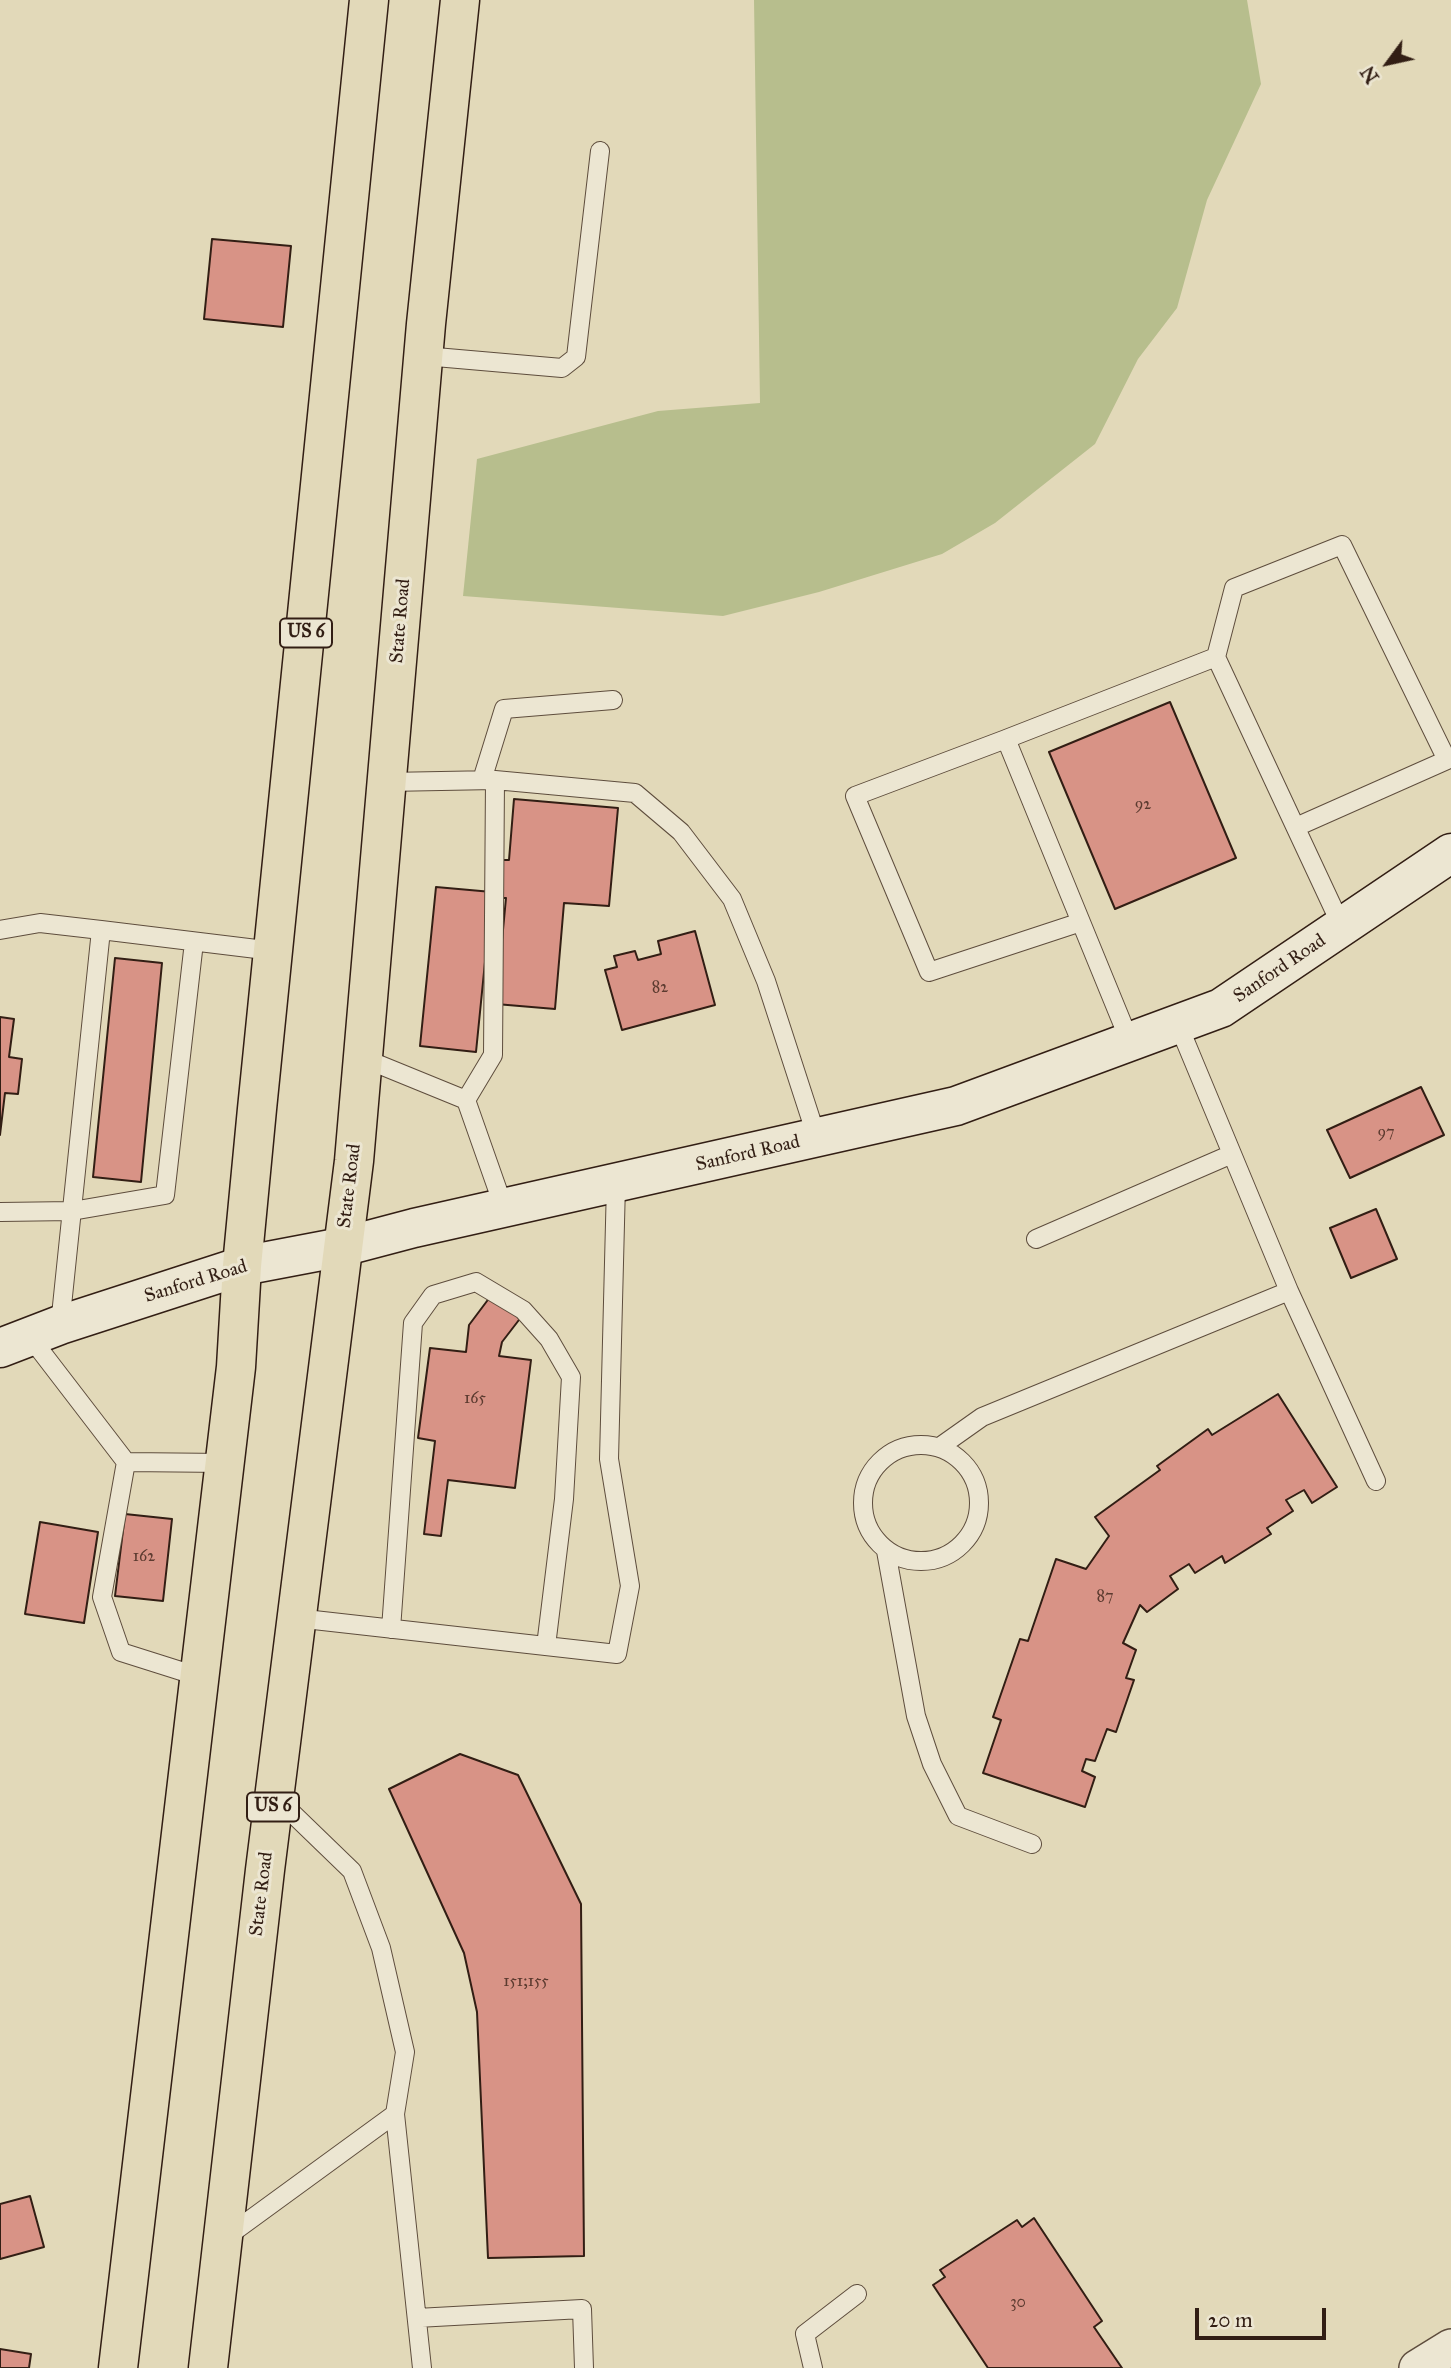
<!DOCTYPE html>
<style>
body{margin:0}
#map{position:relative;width:1451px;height:2368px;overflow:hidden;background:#e2d9b9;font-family:"IM FELL Great Primer",serif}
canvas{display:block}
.north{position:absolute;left:1353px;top:28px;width:70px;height:70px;-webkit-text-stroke:5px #ece6d2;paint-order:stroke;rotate:237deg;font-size:19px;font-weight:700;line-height:28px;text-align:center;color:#321e14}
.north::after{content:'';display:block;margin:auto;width:24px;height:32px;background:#321e14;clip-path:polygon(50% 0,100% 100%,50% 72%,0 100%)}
.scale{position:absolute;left:1195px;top:2308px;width:131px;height:32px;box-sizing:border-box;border:4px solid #321e14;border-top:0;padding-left:9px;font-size:21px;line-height:24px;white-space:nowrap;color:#321e14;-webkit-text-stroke:5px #ece6d2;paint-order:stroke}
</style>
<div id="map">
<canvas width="1451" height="2368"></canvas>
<div class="north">N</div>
<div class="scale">20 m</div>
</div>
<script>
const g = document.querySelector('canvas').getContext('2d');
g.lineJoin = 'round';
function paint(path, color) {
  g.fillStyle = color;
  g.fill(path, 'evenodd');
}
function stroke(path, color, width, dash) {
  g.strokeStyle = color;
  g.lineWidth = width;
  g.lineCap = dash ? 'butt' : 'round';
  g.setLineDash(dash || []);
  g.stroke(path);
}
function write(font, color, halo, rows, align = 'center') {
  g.font = font + ' "IM FELL Great Primer",serif';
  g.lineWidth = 6;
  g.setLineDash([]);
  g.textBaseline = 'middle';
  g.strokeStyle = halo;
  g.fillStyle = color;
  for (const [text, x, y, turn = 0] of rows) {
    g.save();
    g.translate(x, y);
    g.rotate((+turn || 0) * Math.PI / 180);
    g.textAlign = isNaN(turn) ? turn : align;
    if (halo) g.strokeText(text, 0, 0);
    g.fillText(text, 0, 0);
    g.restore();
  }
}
paint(new Path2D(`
 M754,0h493l14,84 -54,116 -30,108 -39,51 -43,85 -100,79 -53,31 -123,38 -96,24 -260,-20 14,-137 181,-48 102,-8z`), '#b7be8d');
const building = new Path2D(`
 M212,239l79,7 -8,81 -79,-8z
 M1170,702l66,156 -121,51 -66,-157z
 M514,799l104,9 -9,98 -45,-3 -9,106 -59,-5 10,-106h-7l4,-38h6z
 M436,887l56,5 -16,160 -56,-6z
 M695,931l20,74 -93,25 -17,-60 12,-3 -3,-11 21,-5 3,9 23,-6 -3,-13z
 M115,958l47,5 -21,219 -48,-5z
 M0,1017l14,2 -5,38 13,2 -4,35 -13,-1 -5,42z
 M1421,1087l23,48 -94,43 -23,-48z
 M1376,1209l21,50 -46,19 -21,-50z
 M490,1297l32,19 -20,26 -3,14 32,4 -16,128 -67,-8 -7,56 -17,-2 11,-93 -17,-3 12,-90 36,4 3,-27z
 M1278,1394l59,93 -25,16 -8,-13 -18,10 7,11 -26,17 4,6 -46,29 -3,-7 -27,17 -6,-9 -19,12 8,13 -31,23 -7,-7 -17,38 13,7 -10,28 8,2 -18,52 -9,-3 -12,32 -9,-2 -4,12 13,6 -10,30 -102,-34 18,-53 -8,-3 27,-78 8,2 28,-82 30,10 23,-33 -14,-19 65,-47 -3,-4 51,-37 4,6z
 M125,1514l47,5 -9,82 -48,-5z
 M40,1522l58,10 -14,91 -59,-9z
 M460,1754l58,21 63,129 3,352 -96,2 -11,-246 -13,-59 -75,-164z
 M30,2196l14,51 -44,12v-55z
 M1034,2218l68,103 -8,6 28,41h-134l-55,-83 12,-8 -5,-7 77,-50 5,7z
 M0,2349l31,5 -2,14h-29z`);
paint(building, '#d89386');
stroke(building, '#321e14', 2);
const lane = new Path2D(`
 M424,356l138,12 14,-11 24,-206
 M1216,657l18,-69 108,-43 105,215 -151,67
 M1006,739l210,-82 126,270
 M482,780l22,-71 109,-9
 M495,780l140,13 46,39 51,67 34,82 51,157
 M387,782l108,-2 -2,275 -27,45
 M1081,922l-152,50 -74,-176 151,-57 124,303
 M0,930l40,-7 61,7
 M363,1058l103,42 38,108
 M0,1212l72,-1 93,-16 29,-253
 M1036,1239l196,-85
 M1289,1291l87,190
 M60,1325l41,-395 172,21
 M30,1337l96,125
 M863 1503a58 58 0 1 1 116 0a58 58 0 1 1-116 0Z
 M941,1446l41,-29 307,-126 -111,-267
 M886,1551l30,165 16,48 26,52 74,28
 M296,1618l321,36 13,-68 -21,-127 7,-275
 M391,1629l22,-306 20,-28 43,-13 47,28 26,29 22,38 -7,122 -18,147
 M200,1677l-79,-25 -19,-55 24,-135 99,1
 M274,1802l17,10 61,59 29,77 24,104 -10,62 27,254
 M225,2238l170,-124
 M417,2318l165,-9 2,59
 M813,2368l-8,-34 52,-40`);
const street = new Path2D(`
 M1417,2368l34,-21`);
const secondary = new Path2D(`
 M0,1348l60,-23 182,-59 100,-19 72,-19 542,-122 265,-98 230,-155`);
const primary = new Path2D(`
 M118,2368l118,-1001 6,-101 15,-157 112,-1109
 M208,2368l57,-498 89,-709 72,-837 34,-324`);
stroke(lane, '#5e4d3d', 20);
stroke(street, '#5e4d3d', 38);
stroke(secondary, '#321e14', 41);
stroke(primary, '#321e14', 41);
stroke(lane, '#ece6d2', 18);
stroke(street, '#ece6d2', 35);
stroke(secondary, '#ece6d2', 38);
stroke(primary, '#e2d9b9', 38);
write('16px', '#5c3b30', null, [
 ["92",1143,805],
 ["82",660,988],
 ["97",1386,1133],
 ["165",475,1399],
 ["162",144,1557],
 ["87",1105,1597],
 ["151;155",526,1982],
 ["30",1018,2303]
]);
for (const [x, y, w] of [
 [306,633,52],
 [273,1807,52]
]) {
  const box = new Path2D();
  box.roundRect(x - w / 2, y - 14.5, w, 29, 5);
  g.fillStyle = '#ece6d2';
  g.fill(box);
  stroke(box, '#321e14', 2);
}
write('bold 18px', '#321e14', null, [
 ["US 6",306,633],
 ["US 6",273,1807]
]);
write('19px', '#321e14', '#ece6d2', [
 ["State Road",401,621,-85],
 ["Sanford Road",1280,969,-34],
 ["Sanford Road",748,1154,-13],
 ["State Road",350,1186,-83],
 ["Sanford Road",196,1282,-17],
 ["State Road",262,1894,-83]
]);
</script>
